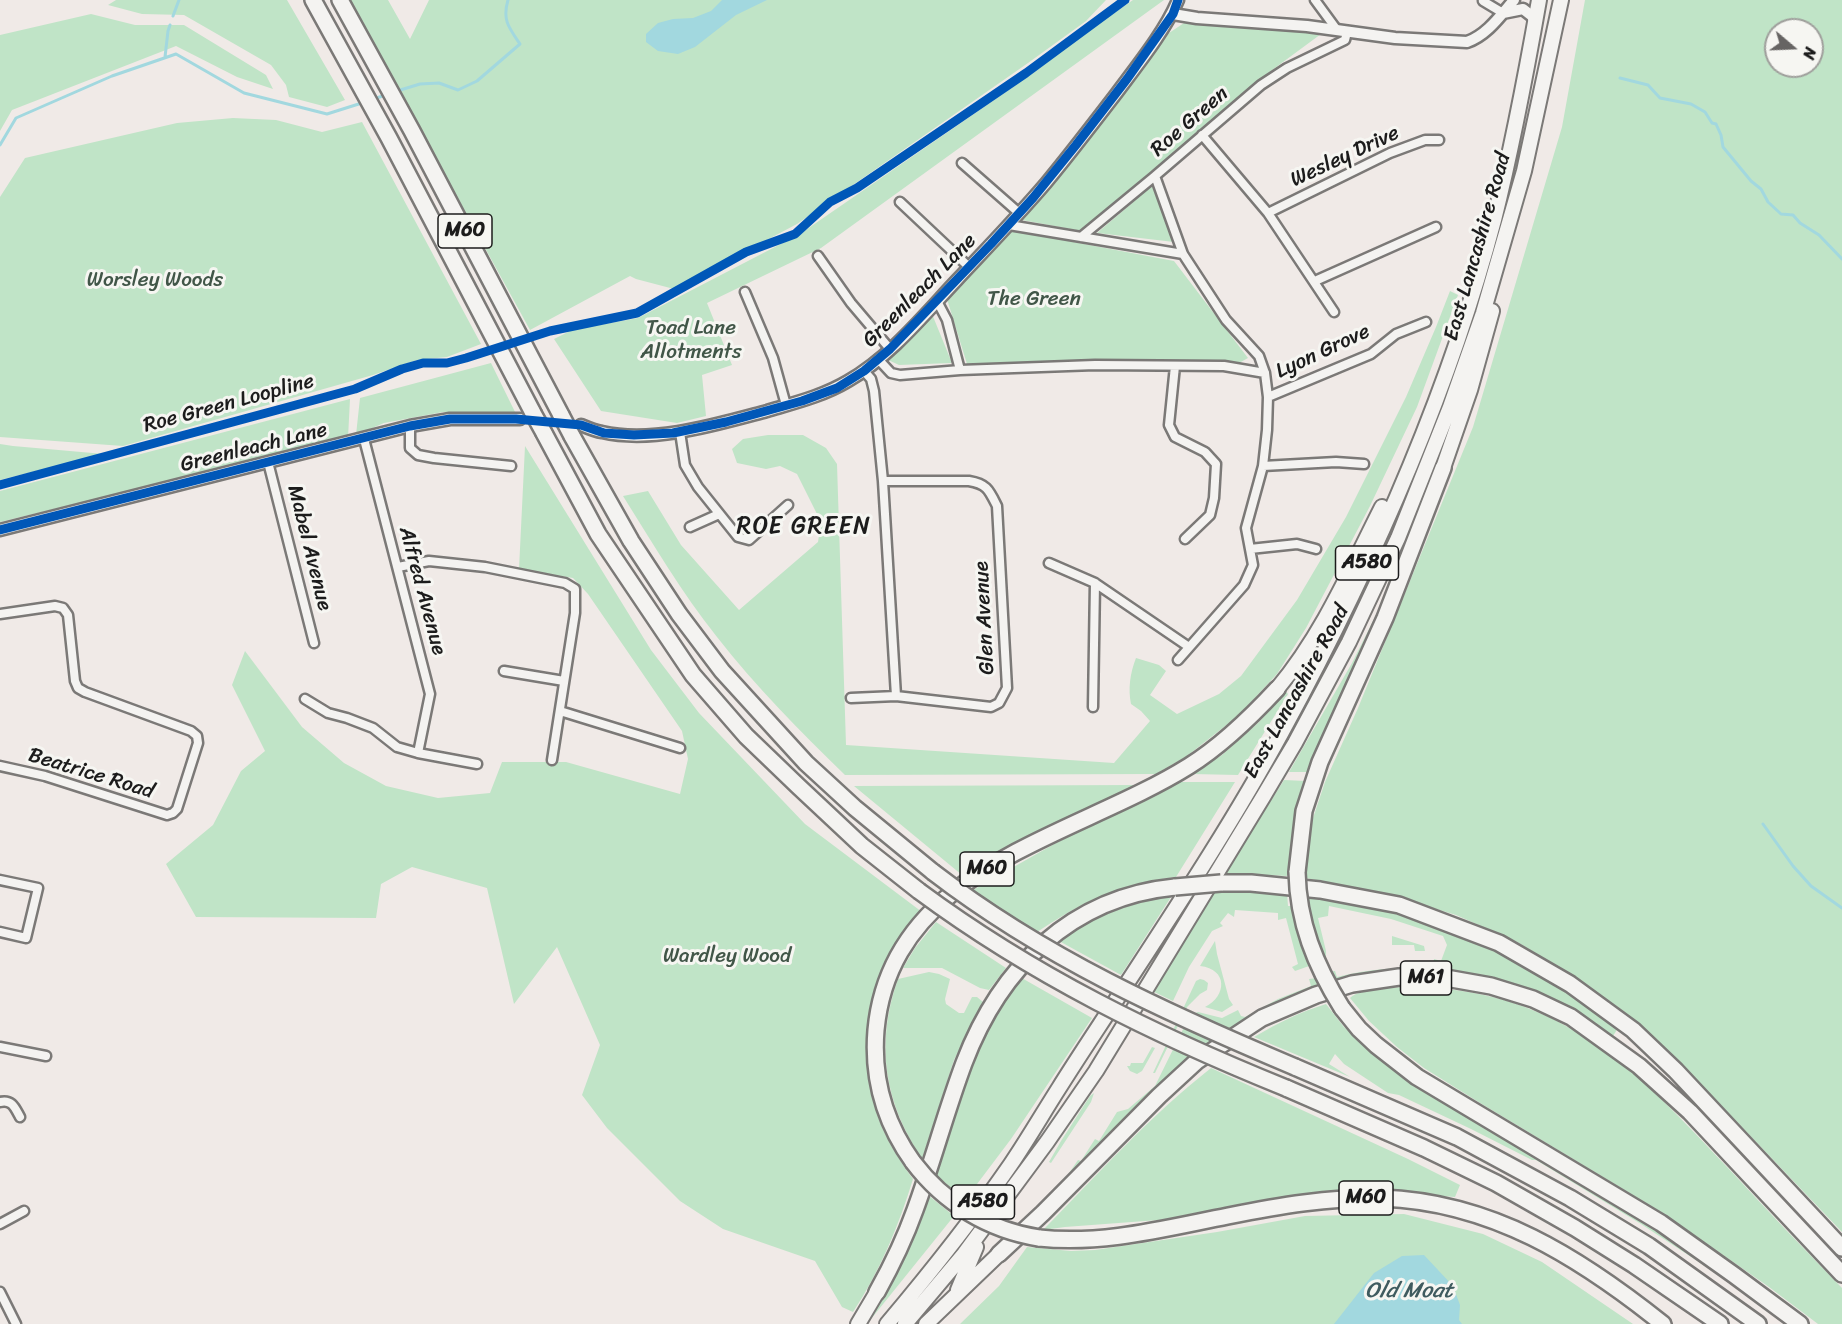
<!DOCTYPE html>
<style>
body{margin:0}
#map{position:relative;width:1842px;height:1324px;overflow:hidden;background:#f0eae7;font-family:Sriracha,sans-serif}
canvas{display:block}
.north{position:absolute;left:1764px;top:18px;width:60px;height:60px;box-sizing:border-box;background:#f6f6f2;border:2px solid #9f9f9c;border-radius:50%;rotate:109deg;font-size:16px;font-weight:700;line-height:24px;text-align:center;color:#1c1c1c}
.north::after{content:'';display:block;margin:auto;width:21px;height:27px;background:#666463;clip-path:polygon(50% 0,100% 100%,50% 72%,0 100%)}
</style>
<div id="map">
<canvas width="1842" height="1324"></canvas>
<div class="north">N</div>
</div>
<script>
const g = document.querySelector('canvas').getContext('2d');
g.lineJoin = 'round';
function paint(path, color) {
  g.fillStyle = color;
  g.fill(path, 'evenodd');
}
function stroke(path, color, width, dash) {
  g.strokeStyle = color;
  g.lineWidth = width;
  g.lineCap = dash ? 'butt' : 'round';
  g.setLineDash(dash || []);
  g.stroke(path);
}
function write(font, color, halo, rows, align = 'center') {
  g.font = font + ' Sriracha,sans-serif';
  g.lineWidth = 6;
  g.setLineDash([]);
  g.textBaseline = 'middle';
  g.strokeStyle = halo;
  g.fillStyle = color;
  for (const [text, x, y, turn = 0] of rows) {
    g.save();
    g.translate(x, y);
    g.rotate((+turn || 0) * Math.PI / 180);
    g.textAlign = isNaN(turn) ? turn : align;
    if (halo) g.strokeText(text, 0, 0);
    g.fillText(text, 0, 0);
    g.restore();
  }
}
paint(new Path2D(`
 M116,0h171l58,100 -18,7 -38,-10 -3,-12 -15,-20 -87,-50 -42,-1 -34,-9z
 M349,0h39l22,39 19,-39h677l-20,21 -58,42 -231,161 -123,65 -38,-10 -6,-3 -100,54z
 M1133,0h31l-343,248 -114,55 25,62 -30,10 4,41 -29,7 -76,-12 -47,-72 18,-9 66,-12 162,-84 229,-158 63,-48z
 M1585,0h257v1232l-169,-177 -47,-42 -54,-38 -55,-33 -61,-27 -63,-19 -87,-18 -1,-28 8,-32 12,-36 33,-74 115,-281 89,-300zM1776,30h36v36h-36z
 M91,14l44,11h49l82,50 7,14 -36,-12 -61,-31 -164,64 -12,21v-96z
 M1184,23l137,11 -61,45 -179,152 -59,-11 144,-185z
 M233,118l43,2 46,12 40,-10 119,222 -34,13 -30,3 -44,15 -250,71 -123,-9v-240l25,-39 152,-35z
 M1152,186l22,56 -77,-9z
 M1010,230l164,31 74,97 -9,5 -272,1 -20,-65z
 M1450,291l8,4 -41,112 -47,99 -64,122 -29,46 -39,42 -51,40 -31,18 -311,1c-45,-44 -89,-88 -128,-138 -35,-44 -64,-93 -94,-141l25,-5 33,54 58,65 79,-68 3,-20 -24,-48 -17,-8 -14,3 -29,-6 -5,-14 11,-10 25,-4h35l23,13 11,16 9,281 268,18 36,-42 -9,-10 -10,-7c-3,-15 -1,-31 5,-46l23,7 7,6 -16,24 27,19 42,-20 22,-18 56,-76 49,-83 60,-120 30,-70z
 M932,314l20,49 -53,2 -13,-6z
 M491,363l25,51 -73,-2 -59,11 -28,12 4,-37z
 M350,399l-2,39 -348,84v-31z
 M0,444l13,2 91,8 -104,26z
 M525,446l126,204 48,63 106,111 117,88c-12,13 -24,28 -32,44 -26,50 -29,120 -8,171 8,19 19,35 31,52 -14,46 -33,92 -60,133l-11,-5 -27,-46 -92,-32 -43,-28 -73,-73 -25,-33 18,-50 -43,-98 -43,57 -27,-116 -75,-21 -31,17 -5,34 -180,-1 -30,-53 47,-39 28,-54 24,-20 -33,-66 13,-34 57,76 42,36 42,23 52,12 52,-5 12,-31h64l114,32 8,-35 -6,-28 -94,-137 -15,-16 -54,-9z
 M1397,573l-87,199h-21l63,-109z
 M1286,692l2,2 -50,81 -46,-1 30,-19 37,-33z
 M1284,780l22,1 -13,47 -6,48 -62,-3z
 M1180,782h55l-59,95c-58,7 -94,25 -142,57l-61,-44 83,-47z
 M1139,785l-97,45 -80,45 -108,-89z
 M1237,892l50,1 1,13h20l-1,-10c96,12 192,46 271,102 14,9 27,20 40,30l-5,8 -39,-24 -81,-33 -22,-5 -57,-4 -101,19 -49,21 -34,19 -49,40 -126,121 6,-8 4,-3 13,-19 3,1 14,-22 4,2 18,-29 11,-3 27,-23 35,-71 8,-3 24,6 16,-8 3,6 4,1 33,-18 33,-13 -2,-7 25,-3 -1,-5h2l2,6c31,-8 64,-10 96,-10l1,-8 7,2 6,-16 -4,-9 -52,-17 -62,-13 -1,10 -10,2 8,33v9l-31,11 -3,-4 6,-3 -12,-46 -8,2v-7l-43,-3 -1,7 -6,-4 -8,10 3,3 -11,5 -23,36 -16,34 -23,-11 61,-97z
 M1171,897l-50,78 -62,-34c33,-24 71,-39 112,-44z
 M936,922l70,46 -17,22 -9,-2 -38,-20h-39l12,-20z
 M1392,936l32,10 1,5h-10l-1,-6h-22z
 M1215,941l2,13 12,45 4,6 -11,7 -17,-5c22,-11 23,-38 -5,-41z
 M929,972l10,2 11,5 -5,20 1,5 13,9h5l8,-16h5l6,5 -29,58 -32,99c-38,-57 -47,-115 -24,-180z
 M1020,977l72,41 -81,121 -46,61 -29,-25 39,-119 23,-47z
 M1200,979l4,1 4,3 -1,7 -7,4 -13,13 -32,66h-2l43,-92z
 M1420,987c145,6 216,83 309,182 37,40 75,80 113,119v36h-24l-49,-37 -108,-75 -181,-109 -56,-35 -27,-21 -28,-26 -19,-23c11,-11 53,-11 70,-11z
 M1326,1004l18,23 28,23 282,176 137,98h-7l-67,-50 -76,-50 -105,-64h-4l-61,-31 -72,-34 -11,-2 -44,-29 -9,-10 -6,10 21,13 -96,-40c24,-14 46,-25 72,-33z
 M1152,1047l3,1 -13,23 -5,3 -7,-3 -3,-5h3l1,-3h12z
 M1211,1068l197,91 52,26 -5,12 -69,-5 -128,11 -86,16 -107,8 -22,3c54,-55 107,-114 168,-162z
 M1094,1093l-3,9 -40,61 -2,-1 12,-21 29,-45z
 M928,1195l26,21 -83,103 -1,-2 22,-37z
 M1404,1214l79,20 59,28 91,62h-673l39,-38 28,-39 44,4 24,-1 122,-18 88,-16z`), '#c0e4c7');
paint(new Path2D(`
 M722,0h45l-31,15 -41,32 -17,7 -20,-3 -12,-9v-8l12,-11 15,-4 20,-1 18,-7z
 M1424,1255l29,31 7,19 -1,15 3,4h-128l40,-51 28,-17z`), '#a2d8df');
stroke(new Path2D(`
 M173,16l6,-16
 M165,57l3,-26 2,-6
 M1620,78l28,7 12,13 31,6 14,8 7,11 4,1 5,11 2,12 28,34 10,8 7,13 13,12 12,1 7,8 19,12 23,24
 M397,91l23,-7 19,-1 19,7 19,-9 43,-37c-11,-16 -18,-24 -12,-44
 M374,99l14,-5
 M0,145l16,-27 96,-42 64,-22 68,39 83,21 38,-12
 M1763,824l30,42 18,20 31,22`), '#a2d8df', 3);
stroke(new Path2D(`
 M520,419l50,5`), '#c6c1be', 10, [10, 5]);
const minor = new Path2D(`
 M1315,0l22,30
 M1484,0l-1,1 20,12
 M1202,135l66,78 66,99
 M962,163l57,50
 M900,202l69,65
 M1268,213l122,-60 35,-13h14
 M1009,225l174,29
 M1081,237l74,-61
 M818,256l33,47 39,46
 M1315,281l121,-54
 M745,292l28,66 13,47
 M937,301l10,19 13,50
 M878,359l13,14 9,2 60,-5 135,-5 129,1 41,7
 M1175,366l-6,59 6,12 30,15 11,12 -2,34 -4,17 -25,24
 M864,371l7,8 3,12 9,90 13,215
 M1268,397l103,-43 25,-20 30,-12
 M410,426v22l8,7 16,3 77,8
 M680,432l5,33 13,22 40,50 11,3 39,-35
 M364,439l66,255 -12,59
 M268,462l46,181
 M1263,466l73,-4 28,2
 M690,527l29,-13
 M1250,549l47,-5 19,5
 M1049,563l46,20 94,64
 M398,567l31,-6 56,6 80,16 10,6v24l-23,147
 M0,614l55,-8 8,2 5,7 7,66 3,7 7,4 106,39 6,5 1,7 -21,66 -4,4 -6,2 -122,-39 -45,-10
 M1178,660l66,-75 9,-20 -7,-37 17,-62 4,-36 1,-33 -3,-24 -6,-17 -33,-36 -43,-66 -28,-78 106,-91 26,-17 58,-28 2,-8
 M504,671l60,10
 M851,698l45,-2 95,11 8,-4 8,-15 -10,-182c-8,-16 -10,-22 -28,-25h-86
 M305,699l23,14 19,5 26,10 24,19 21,6 59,11
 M1093,707l2,-124
 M560,711l120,37
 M0,880l38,8 -12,50 -26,-6
 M0,1047l46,9
 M0,1102c12,-3 15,6 20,15
 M0,1224l24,-13
 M0,1292l16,32`);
const tertiary = new Path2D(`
 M1503,13l20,-4 9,7 3,7
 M1173,14l24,4 110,8 88,12 72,4c20,-7 33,-26 47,-42
 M581,425c7,3 14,6 21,7 51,12 116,-8 165,-21 27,-8 56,-15 81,-30 42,-24 76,-66 109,-101 30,-32 60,-63 89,-97 24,-29 47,-59 70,-89 20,-27 50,-64 62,-94
 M0,530l410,-104 40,-7h70`);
const trunk = new Path2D(`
 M1443,468l27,-78 22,-79
 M1277,689c46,-55 73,-119 105,-182
 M958,1290l18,-43
 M858,1324l19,-32
 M887,1324c43,-51 86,-105 124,-160 17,-25 32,-51 48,-76 20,-32 41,-63 61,-94 56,-86 113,-172 162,-262 88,-162 165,-333 212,-512 18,-72 32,-146 45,-220
 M905,1324l59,-70 83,-112 49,-71 167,-274 32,-54 54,-101 49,-104 52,-131 33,-94 41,-142 37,-171
 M926,1324l73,-70`);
const motorway = new Path2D(`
 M313,0l76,138 144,275
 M340,0l72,131 149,284
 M544,433l54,101 95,141 53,61 52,50 64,60 57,45
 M572,436l59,105 48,73 43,57 84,92 49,45 78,64
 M1297,872l7,-61 16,-49 65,-144 58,-150
 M1221,883h30l69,7 79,15 100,38 71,41 63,46 43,41 166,177
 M1342,1008l17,21 17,16 41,32 244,146 73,52 66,49
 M1295,1067l162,70 113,61 79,48 109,78
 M1286,1088l138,60 72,35 79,45 59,37 86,59
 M913,1162c-28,-39 -41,-84 -37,-132 15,-163 198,-192 313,-264 32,-20 62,-49 88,-77
 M1039,1238c64,7 127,-10 189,-22 50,-10 102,-19 154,-18 110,4 197,59 281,126
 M999,1254l44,-41 116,-117 38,-35 65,-43 54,-23 36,-11 47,-7 47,1 45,8 42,13 38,18 68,49 51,46 152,162
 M877,1292c15,-27 28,-54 38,-82 18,-49 31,-99 49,-147 36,-95 107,-166 211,-176`);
stroke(minor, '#7b7977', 13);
stroke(tertiary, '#7b7977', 15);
stroke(trunk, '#7b7977', 18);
stroke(motorway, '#7b7977', 20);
stroke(minor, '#f4f3f1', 8);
stroke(tertiary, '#f4f3f1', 10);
stroke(trunk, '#f4f3f1', 14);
stroke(motorway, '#f4f3f1', 15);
const motorwayBridge = new Path2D(`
 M533,413l11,20
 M561,415l11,21
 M933,872c112,86 234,141 362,195
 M1297,872c1,50 18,93 45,136
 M1175,887l46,-4
 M919,891c115,85 236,144 367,197
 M913,1162c31,41 75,68 126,76`);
stroke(motorwayBridge, '#7b7977', 20, []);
stroke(motorwayBridge, '#f4f3f1', 15);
stroke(new Path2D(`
 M0,485l355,-96 47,-20 21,-6h24l19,-5 84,-27 87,-18 109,-61 49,-18 35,-32 27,-14 169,-115 99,-73
 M0,530l410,-104 40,-7h66l65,6 23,8 30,2 39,-2 53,-11 76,-21 35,-13 27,-17 26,-22 101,-105 42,-46 43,-53 51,-66 46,-65 5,-14`), '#0057b8', 9);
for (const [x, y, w] of [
 [465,231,54],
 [1367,563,63],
 [987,869,54],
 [1426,978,51],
 [1366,1198,54],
 [983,1202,63]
]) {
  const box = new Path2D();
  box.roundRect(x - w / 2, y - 17, w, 34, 4.5);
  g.fillStyle = '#f6f6f2';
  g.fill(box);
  stroke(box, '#1c1c1c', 1.5);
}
write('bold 20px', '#1c1c1c', null, [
 ["M60",465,231],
 ["A580",1367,563],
 ["M60",987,869],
 ["M61",1426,978],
 ["M60",1366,1198],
 ["A580",983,1202]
]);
write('21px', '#1c1c1c', '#f6f6f2', [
 ["Roe Green",1190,122,-41],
 ["Wesley Drive",1345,157,-25],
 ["East Lancashire Road",1478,247,-74],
 ["Greenleach Lane",920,291,-45],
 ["Lyon Grove",1323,352,-25],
 ["Roe Green Loopline",229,404,-15],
 ["Greenleach Lane",254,448,-14],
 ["Mabel Avenue",309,548,76],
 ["Alfred Avenue",422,591,75],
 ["Glen Avenue",985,618,-93],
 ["East Lancashire Road",1297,692,-61],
 ["Beatrice Road",91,774,17]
]);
write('21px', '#415648', '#f6f6f2', [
 ["Worsley Woods",155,281],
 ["The Green",1034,300],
 ["Toad Lane",691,329],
 ["Allotments",691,353],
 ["Wardley Wood",727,957]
]);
write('italic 22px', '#3f5b5f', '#f6f6f2', [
 ["Old Moat",1409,1291]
]);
g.letterSpacing = '1.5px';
write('24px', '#1c1c1c', '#f6f6f2', [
 ["ROE GREEN",804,527]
]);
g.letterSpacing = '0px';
</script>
